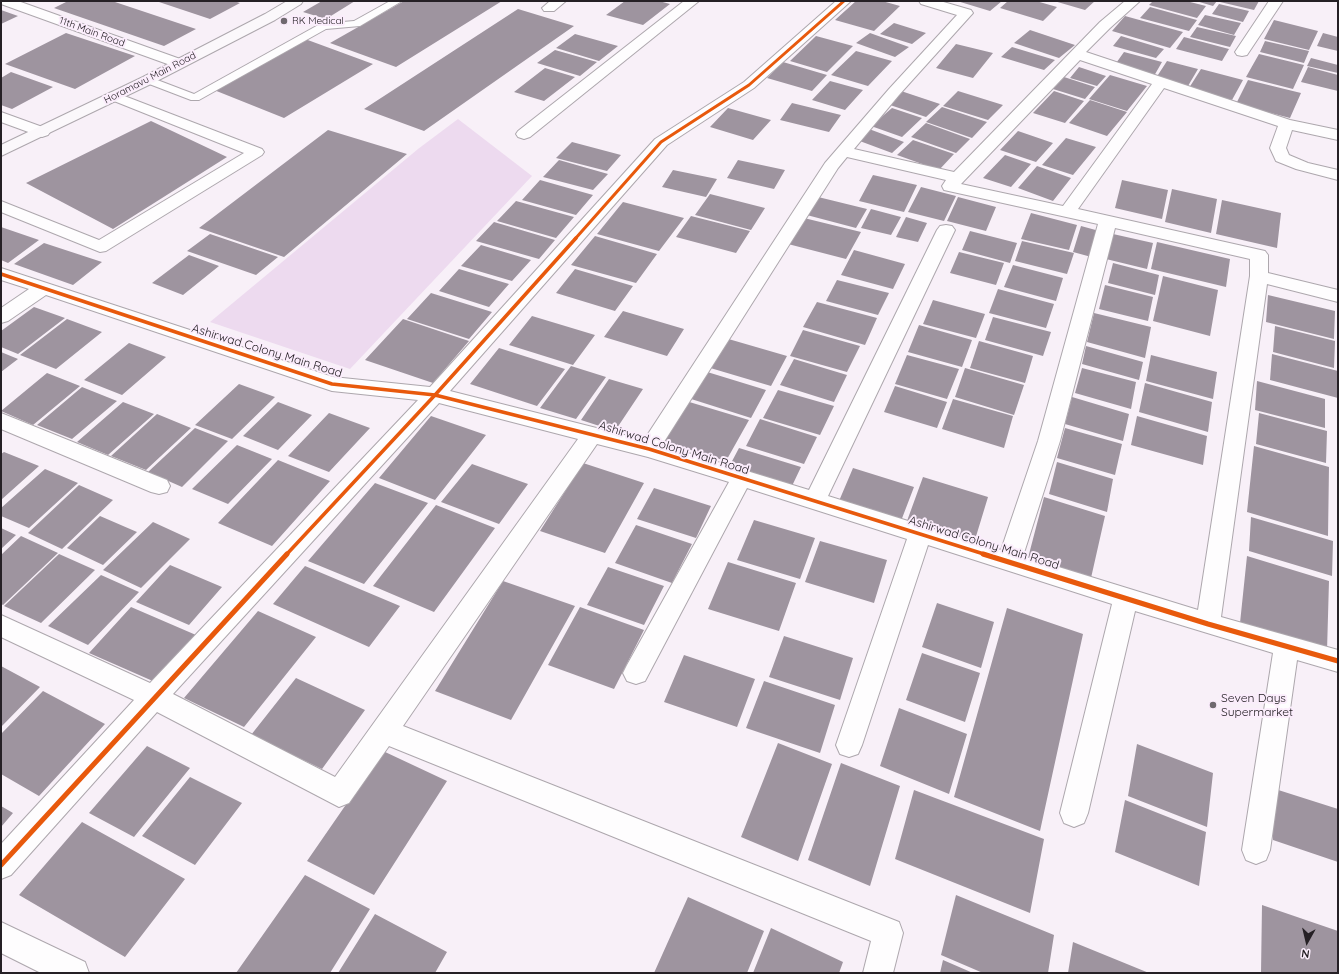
<!DOCTYPE html>
<style>
body{margin:0}
#map{position:relative;width:1339px;height:974px;overflow:hidden;background:#f8f0f8;font-family:Quicksand,sans-serif}
canvas{display:block}
.frame{position:absolute;inset:0;border:2px solid #252025;pointer-events:none}
.north{position:absolute;left:1287px;top:922px;width:40px;height:40px;-webkit-text-stroke:3px #fbedfc;paint-order:stroke;rotate:188deg;font-size:11px;font-weight:700;line-height:16px;text-align:center;color:#252025}
.north::after{content:'';display:block;margin:auto;width:14px;height:18px;background:#252025;clip-path:polygon(50% 0,100% 100%,50% 72%,0 100%)}
</style>
<div id="map">
<canvas width="1339" height="974"></canvas>
<div class="frame"></div>
<div class="north">N</div>
</div>
<script>
const g = document.querySelector('canvas').getContext('2d');
g.lineJoin = 'round';
function paint(path, color) {
  g.fillStyle = color;
  g.fill(path, 'evenodd');
}
function stroke(path, color, width, dash) {
  g.strokeStyle = color;
  g.lineWidth = width;
  g.lineCap = dash ? 'butt' : 'round';
  g.setLineDash(dash || []);
  g.stroke(path);
}
function write(font, color, halo, rows, align = 'center') {
  g.font = font + ' Quicksand,sans-serif';
  g.lineWidth = 4;
  g.setLineDash([]);
  g.textBaseline = 'middle';
  g.strokeStyle = halo;
  g.fillStyle = color;
  for (const [text, x, y, turn = 0] of rows) {
    g.save();
    g.translate(x, y);
    g.rotate((+turn || 0) * Math.PI / 180);
    g.textAlign = isNaN(turn) ? turn : align;
    if (halo) g.strokeText(text, 0, 0);
    g.fillText(text, 0, 0);
    g.restore();
  }
}
paint(new Path2D(`
 M458,119l74,57 -182,193 -140,-47 208,-173z`), '#eddaef');
paint(new Path2D(`
 M68,1h44l84,28 -32,17 -110,-38z
 M156,1h78l6,2 -30,16z
 M322,1h33l-29,18 -23,-7z
 M404,1h98l-106,66 -66,-24z
 M625,1h34l11,3 -27,21 -37,-10z
 M856,1h26l18,5 -26,25 -39,-11z
 M957,1h45l-12,10z
 M1008,1h28l21,6 -14,14 -43,-13z
 M1054,1h41l-10,9z
 M1153,1h33l20,5 -9,12 -48,-13z
 M1196,1h21l-4,5z
 M1221,1h38l-5,9 -34,-8z
 M1219,4l30,7 -6,11 -31,-8z
 M1150,7l47,13 -8,11 -49,-13z
 M518,9l56,17 -150,105 -60,-22z
 M1,10l17,6 -17,8z
 M1205,15l36,8 -7,12 -36,-10z
 M1125,16l58,16 -13,16 -58,-17z
 M1274,20l44,11 -9,19 -45,-11z
 M894,23l32,10 -14,11 -32,-10z
 M1197,27l39,9 -6,11 -40,-10z
 M1030,30l45,15 -16,13 -45,-15z
 M66,33l69,23 -60,33 -70,-25z
 M870,33l39,14 -14,10 -39,-14z
 M1323,33l15,4v14l-21,-5z
 M575,34l43,12 -19,15 -43,-13z
 M816,36l37,10 -26,26 -37,-11z
 M1121,36l43,13 -8,9 -43,-12z
 M1184,37l45,12 -7,12 -46,-12z
 M305,39l68,25 -89,54 -70,-28z
 M1265,41l44,10 -5,12 -44,-11z
 M956,44l37,9 -20,25 -37,-10z
 M1012,47l43,13 -11,10 -43,-13z
 M555,50l42,12 -17,14 -43,-13z
 M856,51l36,10 -24,25 -37,-11z
 M1124,52l38,10 -8,14 -40,-10z
 M1259,54l45,11 -11,24 -47,-12z
 M1311,58l27,7v8l-31,-7z
 M1167,61l31,8 -10,17 -32,-8z
 M783,62l44,13 -15,16 -45,-13z
 M1079,67l27,9 -9,10 -27,-8z
 M1308,67l30,8v16l-37,-9z
 M545,68l30,9 -31,24 -30,-9z
 M1201,69l42,11 -11,20 -43,-12z
 M11,72l42,15 -41,22 -11,-4v-27z
 M1110,75l37,11 -20,25 -38,-12z
 M1064,77l31,10 -10,12 -32,-10z
 M1248,80l53,13 -11,25 -54,-14z
 M830,81l33,9 -18,20 -33,-10z
 M901,91l39,13 -14,13 -39,-13z
 M958,91l45,14 -15,15 -45,-14z
 M1054,91l30,10 -19,22 -32,-10z
 M1090,100l37,12 -20,24 -38,-13z
 M792,103l49,12 -12,17 -49,-12z
 M942,107l45,15 -15,16 -46,-16z
 M728,108l43,12 -18,20 -43,-13z
 M892,108l30,10 -20,19 -31,-11z
 M151,121l76,36 -114,72 -87,-46z
 M926,123l44,16 -14,14 -45,-16z
 M869,129l35,13 -12,11 -35,-13z
 M328,130l79,24 -123,103 -85,-29z
 M1018,131l35,12 -17,19 -36,-12z
 M1066,138l30,9 -23,28 -31,-10z
 M913,140l41,14 -15,16 -42,-15z
 M572,142l49,13 -14,16 -51,-13z
 M1005,155l26,9 -20,23 -28,-9z
 M559,160l49,14 -15,16 -50,-13z
 M738,160l47,10 -11,19 -47,-11z
 M1037,166l34,12 -18,23 -35,-13z
 M673,170l44,9 -11,18 -44,-10z
 M873,175l44,10 -13,27 -45,-11z
 M540,180l53,15 -17,20 -54,-15z
 M1122,180l46,10 -6,29 -47,-11z
 M921,187l35,9 -12,25 -36,-9z
 M1172,189l45,10 -6,34 -46,-11z
 M710,194l55,14 -14,22 -56,-15z
 M814,196l53,13 -11,19 -53,-14z
 M958,197l38,10 -10,24 -39,-10z
 M1222,200l59,13 -4,35 -61,-14z
 M516,201l58,16 -18,21 -59,-17z
 M623,202l61,16 -25,33 -62,-17z
 M871,209l30,8 -10,18 -30,-7z
 M1031,213l46,12 -8,25 -48,-11z
 M691,216l59,15 -14,22 -60,-16z
 M906,217l21,6 -9,19 -22,-5z
 M804,218l57,14 -15,27 -58,-15z
 M494,222l61,18 -16,19 -63,-18z
 M1081,226l22,6 -8,26 -22,-6z
 M1,227l38,13 -31,23 -7,-3z
 M970,231l47,12 -7,20 -48,-13z
 M210,234l68,23 -22,18 -69,-24z
 M1113,234l40,9 -6,26 -41,-10z
 M595,236l62,18 -21,29 -65,-18z
 M1022,241l52,12 -7,21 -52,-13z
 M1157,242l73,17 -4,28 -75,-18z
 M44,243l58,19 -29,23 -59,-21z
 M481,245l50,15 -19,21 -51,-15z
 M854,250l51,14 -12,25 -52,-14z
 M959,252l45,11 -8,22 -46,-12z
 M189,255l30,11 -36,29 -31,-12z
 M1113,263l46,12 -4,20 -47,-12z
 M1013,265l50,13 -7,23 -52,-14z
 M459,269l50,15 -20,23 -50,-16z
 M575,269l58,17 -18,25 -59,-18z
 M1163,276l55,14 -8,46 -57,-15z
 M837,280l52,13 -11,22 -52,-14z
 M1105,285l48,12 -5,24 -49,-12z
 M998,289l56,15 -8,24 -57,-15z
 M431,293l61,19 -23,27 -62,-20z
 M1268,295l67,16 -1,28 -68,-17z
 M933,300l52,14 -9,24 -53,-14z
 M817,302l60,16 -12,27 -62,-18z
 M34,307l31,11 -47,36 -17,-7v-16z
 M623,311l61,18 -17,27 -63,-19z
 M1094,313l57,14 -6,31 -58,-16z
 M532,316l63,19 -22,30 -64,-20z
 M993,317l58,15 -8,24 -58,-16z
 M67,319l35,13 -46,37 -36,-14z
 M403,319l66,22 -36,42 -68,-23z
 M919,325l53,15 -10,27 -54,-15z
 M1275,326l60,15 -1,27 -61,-16z
 M803,330l57,16 -13,26 -57,-16z
 M725,338l62,18 -16,30 -64,-19z
 M979,341l54,15 -8,27 -55,-15z
 M129,343l37,14 -44,38 -38,-15z
 M1086,346l57,16 -4,18 -57,-16z
 M499,348l66,21 -28,37 -67,-22z
 M1,352l17,7 -17,13z
 M1272,354l66,17v27l-68,-18z
 M907,355l52,14 -12,30 -52,-15z
 M1151,355l66,17 -4,27 -67,-18z
 M794,359l53,16 -13,27 -54,-17z
 M571,366l35,11 -30,42 -36,-11z
 M965,368l59,17 -10,30 -59,-18z
 M1082,368l54,14 -5,27 -56,-16z
 M704,371l62,19 -15,28 -63,-20z
 M47,373l33,13 -47,39 -32,-14z
 M609,379l34,10 -28,42 -34,-11z
 M1257,381l68,18v29l-70,-18z
 M1145,383l67,19 -4,30 -69,-20z
 M239,384l36,13 -43,42 -37,-14z
 M895,386l52,16 -10,26 -53,-16z
 M82,387l35,14 -45,38 -35,-14z
 M778,390l56,16 -14,29 -57,-17z
 M1072,397l57,17 -6,27 -58,-17z
 M953,399l60,17 -9,32 -62,-19z
 M686,401l63,19 -23,41 -64,-20z
 M123,402l31,12 -46,41 -31,-13z
 M278,402l34,13 -34,35 -35,-14z
 M329,413l41,15 -41,44 -41,-16z
 M1259,413l68,18 -1,32 -70,-19z
 M157,414l34,14 -45,42 -35,-14z
 M431,416l55,19 -51,65 -56,-22z
 M1137,416l70,20 -4,29 -72,-20z
 M760,419l57,18 -13,27 -58,-18z
 M195,428l33,13 -46,46 -34,-15z
 M1065,428l57,16 -7,31 -58,-17z
 M237,445l35,14 -44,45 -36,-15z
 M1254,446l75,21 -1,69 -81,-24z
 M739,448l62,19 -9,19 -62,-21z
 M4,452l35,14 -38,34v-46z
 M278,460l52,21 -58,65 -54,-23z
 M1057,462l56,17 -6,33 -58,-18z
 M583,463l61,20 -39,70 -65,-22z
 M472,464l56,20 -29,40 -58,-22z
 M853,468l61,19 -13,34 -62,-20z
 M45,469l33,14 -49,45 -28,-12v-8z
 M923,477l65,20 -14,46 -67,-22z
 M375,483l53,20 -64,81 -56,-23z
 M79,485l34,15 -51,49 -34,-16z
 M654,488l57,18 -15,32 -59,-19z
 M1044,497l61,19 -14,62 -63,-20z
 M436,505l59,23 -61,84 -61,-26z
 M100,516l37,16 -34,33 -36,-17z
 M1251,517l82,24 -1,35 -83,-25z
 M754,520l61,18 -15,41 -63,-19z
 M153,522l37,17 -49,49 -38,-18z
 M636,525l56,19 -20,39 -57,-20z
 M1,528l15,7 -15,14z
 M21,536l37,17 -55,52 -2,-1v-49z
 M820,541l67,19 -13,43 -69,-21z
 M59,554l36,16 -54,53 -37,-17z
 M1247,556l82,25 -2,70 -87,-28z
 M728,562l68,21 -17,48 -71,-22z
 M170,565l52,22 -33,38 -53,-23z
 M305,566l95,40 -31,41 -96,-43z
 M608,567l56,19 -20,39 -57,-20z
 M101,575l38,17 -51,53 -40,-19z
 M503,581l72,25 -64,114 -76,-29z
 M937,603l57,19 -13,46 -59,-21z
 M131,607l65,28 -41,47 -66,-29z
 M580,607l64,23 -30,59 -66,-24z
 M1007,608l76,26 -43,197 -86,-34z
 M258,611l58,26 -72,90 -60,-29z
 M784,636l69,22 -13,42 -71,-23z
 M922,653l58,20 -15,49 -59,-22z
 M684,655l71,24 -18,48 -73,-25z
 M1,666l39,21 -39,40z
 M296,678l69,32 -43,59 -71,-34z
 M764,681l71,24 -15,48 -74,-25z
 M43,691l62,33 -66,72 -38,-22v-40z
 M899,708l68,26 -18,60 -69,-28z
 M778,743l54,21 -34,97 -57,-24z
 M1137,744l76,29 -6,54 -79,-31z
 M147,746l43,22 -56,69 -45,-24z
 M383,751l64,30 -73,114 -67,-34z
 M841,763l59,23 -30,100 -62,-26z
 M190,777l52,26 -47,62 -53,-29z
 M1272,788l66,21v53l-65,-22z
 M914,790l130,49 -14,74 -135,-54z
 M1125,800l81,32 -7,54 -84,-34z
 M1,806l12,7 -12,14z
 M82,822l103,57 -60,78 -106,-62z
 M305,875l65,34 -40,64h-94z
 M956,895l98,40 -6,38h-65l-42,-18z
 M688,897l76,34 -17,42h-93z
 M1262,905l76,26v42h-77z
 M375,914l72,38 -12,21h-97z
 M771,928l72,34 -4,11h-86z
 M1073,942l76,31h-81z
 M943,960l30,13h-33z`), '#9e949f');
const lane = new Path2D(`
 M390,1h12l-42,25 -34,3 -127,71h-8l-47,-18 -2,-2 2,-2h8l42,16 126,-70 34,-3z`);
const street = new Path2D(`
 M1,1h17l165,59 2,3 -2,3 -5,1 -5,-1 -172,-62z
 M550,1h16l-12,10h-10l-2,-3z
 M684,1h15l-169,136 -6,2 -6,-2 -2,-3 2,-3z
 M836,1h15l-97,87 -87,57 -217,246 194,49 181,-277 64,-74 68,-74 -36,-11 -2,-3h21l31,9 2,3 -74,82 -45,54 100,23 146,-150 25,-21h15l-30,27 -24,24 204,68 48,10v10l-46,-10 -6,18 3,7 19,8 30,7v10l-42,-11 -20,-8 -6,-13 8,-22 -114,-38 -86,121 187,42 3,4v18l70,17v12l-71,-18 -46,333 117,33v22l-41,-12 -27,190 -4,10 -10,4 -10,-4 -4,-10 31,-197 -138,-42 -47,202 -4,10 -10,4 -10,-4 -4,-10 52,-209 -184,-59 -66,200 -4,9 -9,3 -9,-3 -4,-9 71,-206 -160,-51 -102,193 -9,3 -9,-3 -4,-8 4,-8 102,-183 -81,-25 -51,-13 -194,282 496,196 4,11 -10,40h-30l8,-32 -482,-195 -40,57 -10,4 -182,-95 -146,163 -10,4v-35l133,-144 -133,-63v-22l149,68 268,-283 -86,-9 -286,-96 -38,26 -7,2v-15l28,-19 -28,-9v-12l332,109 97,10 225,-248 89,-57zM1080,60l72,24 -89,122 -102,-22zM847,157l99,23 -4,6 2,4 154,34 -60,217 -37,109 -173,-54 127,-266 -3,-4 -6,-1 -6,1 -3,4 -128,260 -147,-45 176,-277zM1115,228l135,31v17l-52,334 -175,-54 37,-115zM439,403l139,36 -243,338 -162,-83z
 M1269,1h14l-36,54 -5,1 -5,-1 -2,-3z
 M114,92l148,57 2,3 -2,3 -156,96 -6,1 -99,-40v-11l98,39 145,-87 -135,-54 -2,-3 2,-3z
 M1,112l47,17 2,3 -2,3 -6,2 -41,-15z
 M1,413l166,67 3,6 -3,6 -8,2 -8,-2 -150,-63z
 M1,922l84,40 4,11h-48l-40,-20z`);
const secondary = new Path2D(`
 M287,1h16l-2,3 -26,16 -122,63 -152,73v-11l142,-68 122,-63z`);
stroke(lane, '#ada7ad', 2);
stroke(street, '#ada7ad', 2);
stroke(secondary, '#ada7ad', 2);
paint(lane, '#fefdfe');
paint(street, '#fefdfe');
paint(secondary, '#fbf8fb');
stroke(new Path2D(`
 M575,239l86,-97 88,-57 95,-84`), '#e8590c', 3);
stroke(new Path2D(`
 M1,274l331,110 103,11 214,54 338,106
 M286,555l149,-160 141,-157`), '#e8590c', 3.5);
stroke(new Path2D(`
 M983,554l225,70 130,37
 M1,865l286,-311`), '#e8590c', 5);
for (const [x, y, r, color] of [
 [284,21,4,"#6f696f"],
 [1213,705,4,"#6f696f"]
]) {
  const dot = new Path2D();
  dot.arc(x, y, r, 0, 2 * Math.PI);
  g.fillStyle = color;
  g.fill(dot);
  stroke(dot, '#fbedfc', 1.5);
}
write('10px', '#252025', '#fbedfc', [
 ["RK Medical",292,21]
], 'left');
write('10px', '#252025', '#fbedfc', [
 ["11th Main Road",92,32,20],
 ["Horamavu Main Road",150,78,-27]
]);
write('12px', '#252025', '#fbedfc', [
 ["Ashirwad Colony Main Road",267,351,17],
 ["Ashirwad Colony Main Road",674,448,17],
 ["Ashirwad Colony Main Road",984,543,17]
]);
write('12px', '#252025', '#fbedfc', [
 ["Seven Days",1221,698],
 ["Supermarket",1221,712]
], 'left');
</script>
